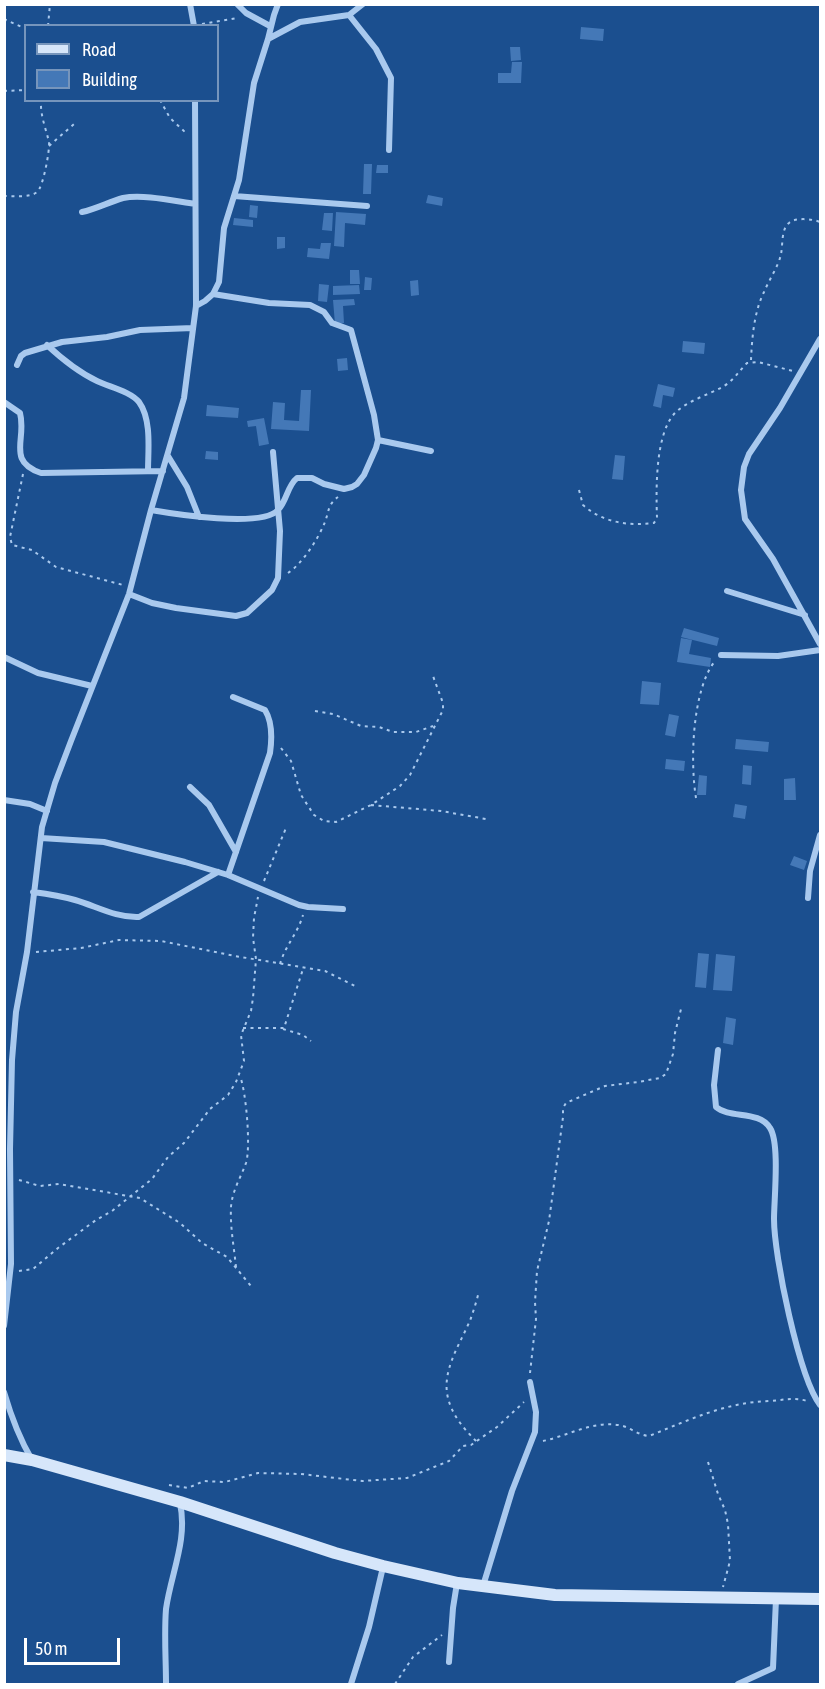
<!DOCTYPE html>
<style>
body{margin:0}
#map{position:relative;width:825px;height:1689px;overflow:hidden;background:#1b4f8f;font-family:"Asap Condensed",sans-serif}
canvas{display:block}
.frame{position:absolute;inset:0;border:6px solid #fff;pointer-events:none}
.legend{position:absolute;left:24px;top:24px;width:195px;height:78px;box-sizing:border-box;background:#1b4f8f;border:2px solid #7695bc;margin:0;padding:8px 10px;list-style:none;font-size:18px;color:#fff}
.legend li{display:flex;align-items:center;gap:12px;height:30px}
.legend b{width:30px;border:2px solid #7695bc}
.scale{position:absolute;left:24px;top:1638px;width:96px;height:27px;box-sizing:border-box;border:3px solid #fff;border-top:0;padding-left:8px;font-size:18px;line-height:21px;white-space:nowrap;color:#fff;-webkit-text-stroke:4px #1b4f8f;paint-order:stroke}
</style>
<div id="map">
<canvas width="825" height="1689"></canvas>
<div class="frame"></div>
<ul class="legend">
<li><b style="height:8px;background:#d6e6fa"></b>Road</li>
<li><b style="height:16px;background:#4478b7"></b>Building</li>
</ul>
<div class="scale">50 m</div>
</div>
<script>
const g = document.querySelector('canvas').getContext('2d');
g.lineJoin = 'round';
function paint(path, color) {
  g.fillStyle = color;
  g.fill(path, 'evenodd');
}
function stroke(path, color, width, dash) {
  g.strokeStyle = color;
  g.lineWidth = width;
  g.lineCap = dash ? 'butt' : 'round';
  g.setLineDash(dash || []);
  g.stroke(path);
}
paint(new Path2D(`
 M581,27l23,2 -1,12 -23,-2z
 M510,47h10l1,13 -10,1z
 M512,62h10l-1,21h-23v-10h13z
 M364,164h8l-1,30h-8z
 M377,165h11v8h-12z
 M428,195l15,3 -1,8 -16,-3z
 M250,205l8,1 -1,12 -8,-1z
 M336,212l30,2 -1,11 -20,-2 -1,24 -10,-1z
 M324,213h9l-1,18 -10,-1z
 M234,218l19,2v7l-20,-2z
 M277,237h8v11l-8,1z
 M321,243h10l-2,16 -22,-2 1,-9 12,1z
 M350,270h9l1,14h-10z
 M365,277l7,1 -1,12h-7z
 M418,280l1,15 -8,1 -1,-15z
 M319,284l10,1 -2,17 -9,-1z
 M359,285l1,9 -27,1v-9z
 M354,299l1,6 -12,1 1,17 -9,1 -2,-24z
 M683,341l22,2 -1,11 -22,-2z
 M347,358l1,12 -10,1 -1,-12z
 M658,384l17,4 -2,9 -10,-2 -2,13 -8,-2z
 M301,390h10l-2,41 -38,-2 2,-27 12,1 -1,17 15,1z
 M207,405l32,3 -1,10 -32,-2z
 M264,418l5,26 -10,2 -3,-20 -8,1 -1,-6z
 M206,451l12,1v8l-13,-1z
 M615,455l10,1 -2,24 -11,-1z
 M684,628l35,10 -2,8 -36,-9z
 M681,638l11,2 -3,14 22,4 -1,9 -33,-5z
 M642,681l19,2 -2,22 -19,-1z
 M669,714l10,2 -4,21 -10,-2z
 M736,739l33,3 -1,10 -33,-3z
 M666,759l19,2 -1,10 -19,-2z
 M743,765l9,1 -1,19 -9,-1z
 M699,775l8,1 -1,19h-9z
 M795,778l1,22h-12v-21z
 M735,804l12,2 -2,13 -12,-2z
 M794,856l13,5 -3,9 -14,-5z
 M698,953l11,1 -3,34 -11,-1z
 M716,954l19,2 -3,35 -19,-1z
 M726,1017l10,2 -3,26 -10,-2z`), '#4478b7');
stroke(new Path2D(`
 M4,19l22,10
 M202,24l36,-6
 M48,26l2,-22
 M4,91l22,-1
 M160,100l10,18 16,15
 M49,146l25,-22
 M4,196c9,0 26,2 33,-4 6,-4 13,-42 12,-50 -3,-13 -9,-27 -8,-42
 M751,360c1,-22 3,-48 13,-68 5,-12 15,-27 17,-38 2,-9 0,-25 8,-31 6,-6 24,-4 31,-1
 M23,474l-13,63 2,8 20,5 24,17 67,18
 M579,490l4,15c20,18 46,21 71,18l3,-5c-1,-28 -2,-84 18,-105 13,-13 34,-18 49,-27 10,-6 15,-15 23,-23l11,-1 35,9
 M288,573c15,-10 30,-34 37,-51 4,-11 3,-18 13,-25
 M315,711l18,3 28,12 18,1 14,5h23l17,-6
 M281,748l10,13 10,34 13,20 10,6 12,1 35,-17 29,-19 10,-11 33,-65v-7l-10,-27
 M696,798c-6,-36 -4,-108 19,-137
 M371,805l70,6 45,8
 M264,881l22,-53
 M36,952l45,-4 38,-8 42,1 74,15 90,15 30,15
 M280,964c5,-18 18,-31 23,-49
 M243,1028h41l19,-59
 M283,1029l20,6 8,6
 M19,1180l21,6 19,-2 81,14 40,25 22,20 25,14 24,29
 M236,1267c-2,-20 -6,-40 -5,-60 1,-16 10,-30 15,-44 5,-16 0,-72 -6,-87
 M19,1271l14,-2 25,-21 38,-28 16,-9 40,-32 16,-22 16,-14 26,-34 18,-14 8,-13 8,-21 -3,-26 10,-24 2,-13 3,-39 -3,-21 1,-20 4,-21
 M530,1373l6,-54 -1,-17 2,-31 12,-50 14,-104v-9l3,-5 39,-17 33,-4 22,-4 6,-4 7,-20 2,-21 7,-28
 M476,1441c-12,-12 -24,-26 -28,-43 -7,-28 13,-55 23,-80 3,-9 6,-18 8,-27
 M543,1441c24,-5 49,-20 75,-16 11,1 19,10 31,11 40,-16 77,-34 121,-35 13,-1 24,-4 37,0
 M708,1462l10,32 7,16 3,14 2,37 -7,26
 M169,1485l19,3 16,-7 21,1 33,-9 43,1 61,7 45,-3 42,-17 14,-15 8,-1 26,-18 27,-25
 M395,1684l18,-27 29,-22`), '#a9c9ee', 2, [3, 4.5]);
stroke(new Path2D(`
 M190,4l4,22
 M237,4l9,9 24,13
 M349,15l27,34 15,29 -2,72
 M268,39l6,-24 4,-11
 M234,196l133,10
 M82,212c14,-3 27,-10 41,-14 20,-4 51,3 72,6
 M196,306l9,-5 8,-7 6,-12 5,-54 15,-48 15,-97 14,-44 32,-17 49,-7 14,-11
 M820,339l-40,69 -31,46 -5,13 -3,23 4,29 28,40 47,85
 M47,345c15,14 31,27 50,36 12,6 33,10 42,21 13,18 9,49 9,69
 M17,365l4,-9 4,-3 37,-11 45,-5 33,-7 53,-2
 M4,402l16,11c7,26 -14,48 21,60l122,-2
 M378,440l53,11
 M168,456l19,31 12,30
 M151,510c23,4 111,18 127,0 9,-9 9,-24 19,-32h15l12,6 20,5 8,-2 5,-3 7,-9 12,-27 2,-8 -4,-25 -23,-85 -19,-7 -8,-11 -14,-7 -41,-2 -56,-9
 M727,591l78,24
 M129,594l23,9 24,5 60,8 11,-3 25,-23 6,-12 2,-47 -7,-79
 M721,655l57,1 42,-6
 M4,657l34,16 54,13
 M190,787l19,18 27,47
 M4,800l26,4 17,7
 M41,838l63,4 81,20 43,13 71,30 9,2 35,2
 M228,875l42,-122c2,-14 3,-30 -5,-43l-32,-13
 M33,892c15,2 28,4 42,8 21,6 41,18 64,17l79,-45
 M808,898l2,-27 10,-36
 M718,1050l-4,35 2,22c14,12 43,3 54,21 10,15 4,72 4,91 0,37 25,158 46,186
 M4,1326l7,-62 -1,-115 2,-89 4,-48 11,-60 15,-125 13,-44 16,-42 58,-147 22,-84 33,-112 12,-92 -1,-206
 M4,1392c7,24 15,46 28,68
 M483,1586l29,-95 23,-59 1,-20 -6,-30
 M449,1662l4,-54 4,-25
 M166,1684c0,-24 -2,-50 0,-75 5,-36 22,-69 14,-106
 M351,1684l18,-57 14,-60
 M738,1684l35,-16 3,-69`), '#a9c9ee', 6);
stroke(new Path2D(`
 M4,1455l28,5 148,42 155,51 48,13 75,17 97,12 265,4`), '#d6e6fa', 12);
</script>
